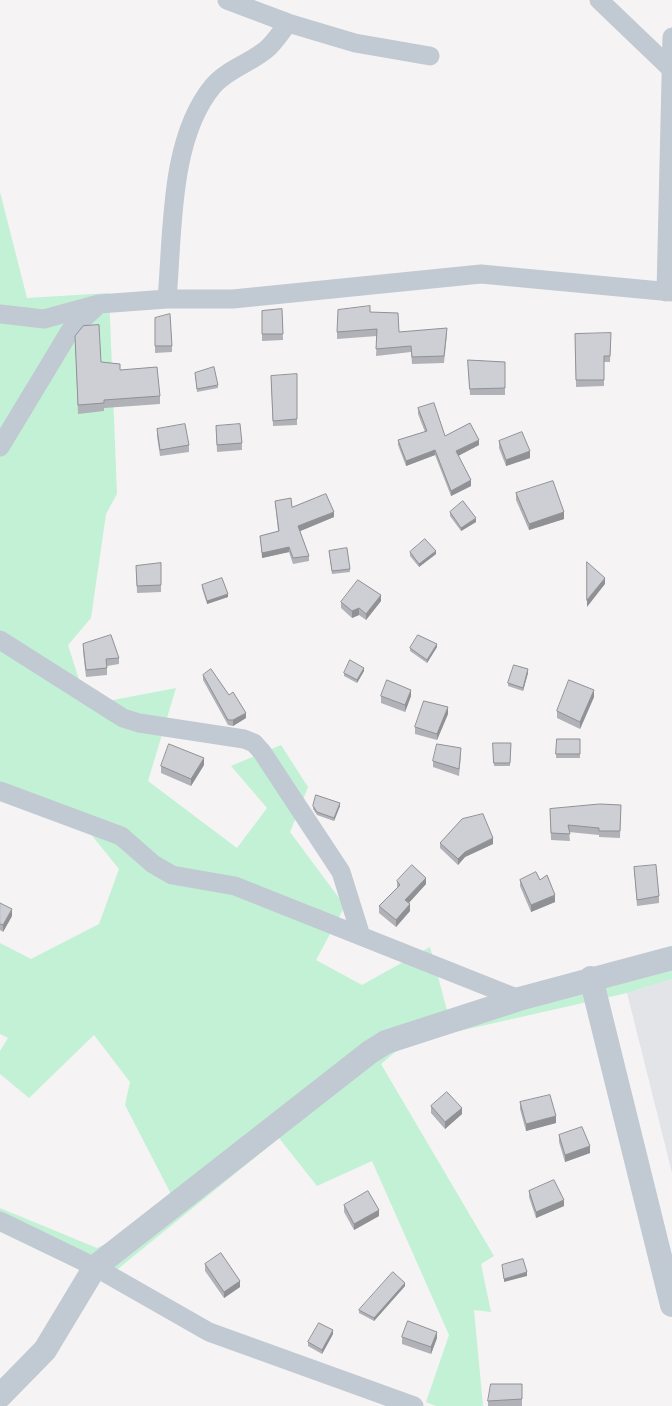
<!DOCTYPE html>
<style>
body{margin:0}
canvas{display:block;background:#f5f3f3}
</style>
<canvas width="672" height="1406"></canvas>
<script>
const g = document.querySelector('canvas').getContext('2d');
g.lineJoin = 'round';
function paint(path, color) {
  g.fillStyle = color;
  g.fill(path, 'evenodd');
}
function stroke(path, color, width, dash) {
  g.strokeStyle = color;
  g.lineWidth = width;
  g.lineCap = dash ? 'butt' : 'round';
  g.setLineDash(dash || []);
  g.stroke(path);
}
paint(new Path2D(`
 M672,979v194l-45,-180z`), '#e2e4e7');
paint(new Path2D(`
 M0,192l27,106 82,-5 8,201 -11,20 -15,104 -23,27 19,60 89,-17 -28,93 89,67 30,-40 -36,-42 50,-21 27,42 -18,45 55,74 -29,54 46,25 68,-38 18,67 224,-58v23l-45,14 -221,50 -25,21 113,192 -13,8 10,48 -17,-2 9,96h-47l-10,-4 23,-67 -77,-174 -55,25 -38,-48 -176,143 -103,-49v-24l97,40 44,-22 31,-30 -47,-91 5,-23 -36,-47 -65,63 -29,-24v-23l8,-13 -8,-4v-91l31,16 68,-35 20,-55 -50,-62 -69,-20z`), '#c3f1d5');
stroke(new Path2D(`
 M227,0l61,23 67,20 75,13
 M599,0l73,70
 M666,292l6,-255
 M167,299c6,-67 2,-160 46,-213 15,-18 41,-24 56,-39 7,-7 13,-16 19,-24
 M0,314l44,5 55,-15 68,-5h66l248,-25 191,18
 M0,447l70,-116 26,-24
 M0,640l123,78 16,5 105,16 10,4 8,9 79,120 20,64
 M0,791l121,45 32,28 19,11 63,11 284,113
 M0,1221l95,46 114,65 205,74`), '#c1cad2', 19);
stroke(new Path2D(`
 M591,978l81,327
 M0,1396l45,-46 50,-83 275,-215 16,-10 133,-43 153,-41`), '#c1cad2', 24);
paint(new Path2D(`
 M282,309l1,31 -21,1v-30z
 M370,312l29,20 48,2 -3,29 -32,1 -1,-12 -35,4 1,-20 -40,3v-7z
 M155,318l17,28v6l-17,1z
 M575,334l36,6 -1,22h-6v24l-28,1z
 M75,336l26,26 19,8 40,26v8l-56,4v3l-26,3z
 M468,360l37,2v33h-35z
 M195,373l23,12v3l-21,4z
 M297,374v51l-24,1 -2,-44z
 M418,408l27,28 34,9 -21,11 13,30 -20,10 -16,-41 -29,11 -8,-21v-5l27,-8 -7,-18z
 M216,426l26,17v7l-25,2z
 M157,429l32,16v7l-29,4 -3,-20z
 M499,441l31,17 -24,8 -7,-18z
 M516,493l48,26 -35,11 -13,-30z
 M275,501l17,6 42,10 -34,14 9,25v5l-16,3 -4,-12 -27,6 -2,-22 18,-5z
 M450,512l26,10 -15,9 -11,-15z
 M329,551l21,18v3l-18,2z
 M410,552l26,2 -17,13 -9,-11z
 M161,563v29l-24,1 -1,-27z
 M202,585l26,12 -21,7 -5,-16z
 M381,601l-15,19 -7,-5 -7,3 -11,-10v-6z
 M83,644l36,14v6l-12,2v9l-21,2 -3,-26z
 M437,647l-10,16 -17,-12v-3z
 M364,671l-7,12 -13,-7v-3z
 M528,673l-5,18 -15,-5v-3z
 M203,675l43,43 -13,8 -5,-1 -25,-45z
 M381,696h30l-6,16 -24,-9z
 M594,697l-14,32 -23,-11v-7z
 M448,714l-11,26 -22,-6v-7z
 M557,739h23v19h-24z
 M493,743h18l-1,23h-16z
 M461,755l-2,21 -26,-9v-6z
 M204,765l-13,21 -30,-13v-7z
 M621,805l-1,33 -21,-1v-2l-30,-3 1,9 -19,-1 -1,-31z
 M313,806h27l-6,15 -17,-6 -4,-6z
 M440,843l53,1 -28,13 -7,8 -18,-17z
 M634,867l25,29v7l-22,3z
 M520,880h20l15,22 -24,10 -11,-26z
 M397,881l29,3 -17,19 1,8 -14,16 -17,-14v-7l18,-18z
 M0,903l12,13 -9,16 -3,-2z
 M520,1102l36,21 -30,8 -6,-22z
 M431,1106l31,8 -17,15 -14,-16z
 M559,1135l31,18 -25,9 -6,-20z
 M529,1191l35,15 -28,12 -7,-21z
 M344,1205l35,11 -25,14 -10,-18z
 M205,1264l35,23 -16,11 -19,-27z
 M405,1286l-31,35 -15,-8v-3z
 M333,1334l-11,20 -14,-8v-4z
 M402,1337l35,1 -6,16 -29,-10z
 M522,1384v22h-34v-5z`), '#b0b2b7');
paint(new Path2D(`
 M479,440v5l-23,12v-6z
 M435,450v5l-29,11v-5z
 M530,451v7l-24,8v-6z
 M471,480v6l-20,10v-5z
 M334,512v5l-36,15v-6z
 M564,512v7l-35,11v-6z
 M476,518v4l-15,9v-3z
 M289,547v5l-27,6v-5z
 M436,551v3l-17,13v-3z
 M605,578v6l-18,23v-7z
 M228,594v3l-21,7v-3z
 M381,595v6l-15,19v-6z
 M359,608v7l-7,3v-7z
 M437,644v3l-10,16v-3z
 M364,668v3l-7,12v-3z
 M528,669v4l-5,18v-3z
 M411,690v6l-6,16v-7z
 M594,690v7l-14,32v-7z
 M448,707v7l-11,26v-6z
 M246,713v5l-13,8v-6z
 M204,758v7l-13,21v-7z
 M340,803v3l-6,15v-3z
 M493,838v6l-28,13 -7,8v-6l7,-7z
 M426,878v6l-21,23v-7z
 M555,895v7l-24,10v-7z
 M410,904v7l-14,16v-7z
 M12,909v7l-9,16v-7z
 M462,1108v6l-17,15v-7z
 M556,1116v7l-30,8v-7z
 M590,1146v7l-25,9v-7z
 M564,1200v6l-28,12v-6z
 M379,1210v6l-25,14v-6z
 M527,1272v4l-23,6v-3z
 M240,1281v6l-16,11v-6z
 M405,1283v3l-31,35v-3z
 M333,1330v4l-11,20v-4z
 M437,1332v6l-6,16v-7z`), '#909195');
const building = new Path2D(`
 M370,306v6l28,1 1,19 48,-4 -3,28 -32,1 -1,-11 -35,3 1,-20 -40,3 1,-22z
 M282,309l1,25h-21v-23z
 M170,314l2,32h-17v-28z
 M99,325l2,37 19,2v6l37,-3 3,29 -56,4v3l-26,2 -3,-69 8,-10z
 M611,333l-1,23h-6v24h-28l-1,-46z
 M468,360l37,2v26l-35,1z
 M214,367l4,18 -21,4 -2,-16z
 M297,374v45l-24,2 -2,-45z
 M434,403l11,33 25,-13 9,17 -23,11 15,29 -20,11 -16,-41 -29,11 -8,-21 29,-9 -9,-23z
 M185,424l4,21 -29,5 -3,-21z
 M240,424l2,19 -25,2 -1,-19z
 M522,432l8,19 -24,9 -7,-19z
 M553,481l11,31 -35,12 -13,-31z
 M326,494l8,18 -36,14 11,30 -16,2 -4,-11 -27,6 -2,-17 19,-5 -4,-30 16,-3 1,9z
 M463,501l13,17 -15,10 -11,-16z
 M425,539l11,12 -17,13 -9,-12z
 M347,548l3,21 -18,2 -3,-20z
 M587,562l18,16 -18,22z
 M161,563v22l-24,1 -1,-20z
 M222,578l6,16 -21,7 -5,-16z
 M358,580l23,15 -15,19 -7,-6 -7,3 -11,-9z
 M111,635l8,23 -13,1 1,9 -21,2 -3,-26z
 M418,635l19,9 -10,16 -17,-12z
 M350,660l14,8 -7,12 -13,-7z
 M514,665l14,4 -5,19 -15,-5z
 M211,669l18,26 4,-3 13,21 -13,7h-5l-25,-45z
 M387,680l24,10 -6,15 -24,-9z
 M569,680l25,10 -14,32 -23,-11z
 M424,701l24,6 -11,27 -22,-7z
 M557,739h23v15h-24z
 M493,743h18l-1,20h-16z
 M169,744l35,14 -13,21 -30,-13z
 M437,744l24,4 -2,21 -26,-8z
 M316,795l24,8 -6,15 -17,-6 -4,-6z
 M600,804l21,1 -1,26h-21v-3l-31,-3 2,9 -19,-1 -1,-24z
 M483,814l10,24 -28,14 -7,7 -18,-16 22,-24z
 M412,865l14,13 -21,22 5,4 -14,16 -17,-14 21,-21 -3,-4z
 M656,865l3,31 -22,4 -3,-33z
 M536,872l4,8 7,-5 8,20 -24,10 -11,-25z
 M0,903l12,6 -9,16 -3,-1z
 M447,1092l15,16 -17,14 -14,-16z
 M550,1095l6,21 -30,8 -6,-22z
 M582,1127l8,19 -25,9 -6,-20z
 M554,1180l10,20 -28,12 -7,-21z
 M368,1191l11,19 -25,14 -10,-19z
 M221,1253l19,28 -16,11 -19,-28z
 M523,1259l4,13 -23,7 -2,-14z
 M393,1272l12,11 -31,35 -15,-8z
 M408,1321l29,11 -6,15 -29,-10z
 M319,1323l14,7 -11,20 -14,-8z
 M491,1384h31v15l-34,2z`);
paint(building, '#cdcfd5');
stroke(building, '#909195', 1);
</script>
